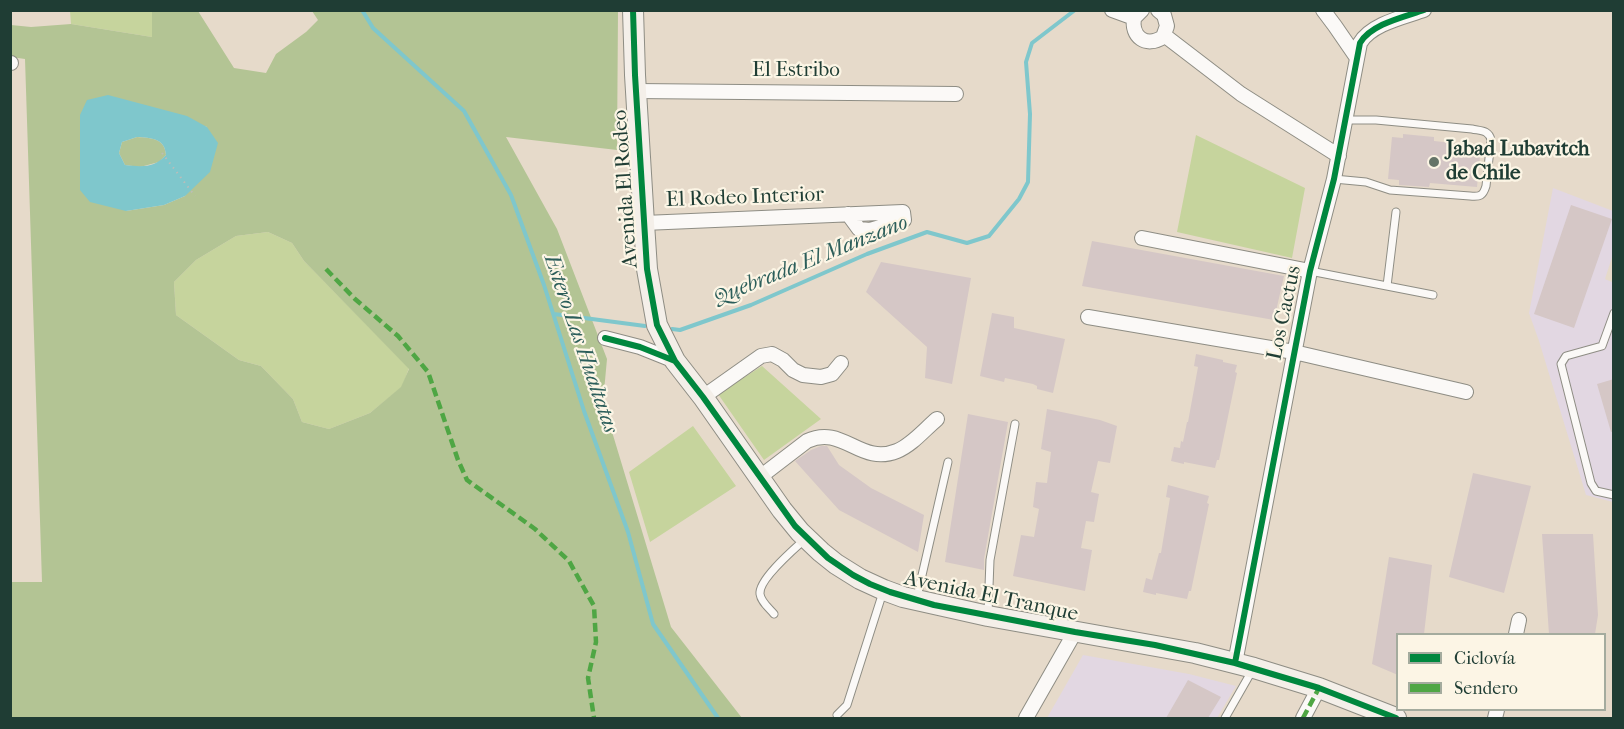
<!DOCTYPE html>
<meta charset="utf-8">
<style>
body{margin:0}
#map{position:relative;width:1624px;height:729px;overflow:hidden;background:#e6daca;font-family:"IM FELL French Canon",serif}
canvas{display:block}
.frame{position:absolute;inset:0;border:12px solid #1f3d34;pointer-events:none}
.legend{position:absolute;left:1396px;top:633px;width:210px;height:78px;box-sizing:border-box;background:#fcf5e5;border:2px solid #a4ab9e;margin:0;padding:8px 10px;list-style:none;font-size:18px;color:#1f3d34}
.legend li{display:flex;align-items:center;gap:12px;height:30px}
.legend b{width:30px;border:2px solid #a4ab9e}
</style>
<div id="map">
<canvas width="1624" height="729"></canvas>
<div class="frame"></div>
<ul class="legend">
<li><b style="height:8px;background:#00873e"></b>Ciclovía</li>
<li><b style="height:8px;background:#4fa644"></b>Sendero</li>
</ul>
</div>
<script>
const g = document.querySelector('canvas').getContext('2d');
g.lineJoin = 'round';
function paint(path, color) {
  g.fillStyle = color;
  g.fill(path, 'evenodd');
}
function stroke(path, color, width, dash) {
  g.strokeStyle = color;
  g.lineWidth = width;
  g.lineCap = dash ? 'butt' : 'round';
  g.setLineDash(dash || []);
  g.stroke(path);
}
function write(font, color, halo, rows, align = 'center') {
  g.font = font + ' "IM FELL French Canon",serif';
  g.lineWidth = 4.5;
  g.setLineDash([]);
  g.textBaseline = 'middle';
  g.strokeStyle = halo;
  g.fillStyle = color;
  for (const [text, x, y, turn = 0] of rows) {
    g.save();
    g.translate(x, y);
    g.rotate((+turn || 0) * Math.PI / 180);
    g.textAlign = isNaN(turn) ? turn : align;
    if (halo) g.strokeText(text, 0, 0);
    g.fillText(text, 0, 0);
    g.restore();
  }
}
paint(new Path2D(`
 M1553,188l60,23v43l-8,25 9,4 -1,219 -27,-7 -47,-154 -10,-28z
 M1083,655l106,19 47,12 -19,32h-170z`), '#e2d7e2');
paint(new Path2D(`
 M70,11h82v26l-81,-13z
 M1196,135l109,53 -13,70 -115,-26z
 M268,232l24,11 12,18 105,107 -7,19 -32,26 -41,16 -27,-7 -9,-23 -32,-33 -22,-6 -63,-45 -2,-33 22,-22 40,-24z
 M762,366l59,53 -57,41 -46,-66z
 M693,426l43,60 -86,56 -21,-70z`), '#c6d49d');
paint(new Path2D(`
 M152,11h46l36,57 32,5 10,-19 30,-22 12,-12 -6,-9h306l-1,139 -111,-13 51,92 50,130 -4,43 68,225 71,91h-731v-136h31l-17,-523 -14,-2v-32l20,2 40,-3 81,13zM108,96l99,31 -22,69 -21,9 -38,6zM268,232l24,11 12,18 105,108 -8,18 -31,26 -41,16 -27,-7 -9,-23 -32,-33 -22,-6 -63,-45 -2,-33 22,-22 40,-24z
 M137,137c14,1 28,1 29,18l-7,7 -19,5 -15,-2 -6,-12 3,-11z`), '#b3c494');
paint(new Path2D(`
 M108,95l79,21 20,11 11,16 -8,29 -25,24 -21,9 -38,6 -36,-9 -10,-12v-75l7,-15zM137,137c14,1 28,1 29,18 -12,13 -24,12 -41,10l-6,-12 3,-11z`), '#7fc7cc');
stroke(new Path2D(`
 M362,10l11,18 91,83 47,84 33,90 40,126 44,121 25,92 65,94
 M554,314l91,12
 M672,329l8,1 71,-25 116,-51 60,-22 40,11 22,-7 30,-37 9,-17 2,-68 -4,-52 6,-19 43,-33`), '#7fc7cc', 4);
paint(new Path2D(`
 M1403,134l31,3v4l47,5 -4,41 -47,-4 -1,4 -30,-2v-5l-11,-1 4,-42 11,1z
 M1571,205l41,14 -38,109 -40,-14z
 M1092,241l192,35 -10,44 -192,-34z
 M881,262l90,16 -19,106 -27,-6 2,-31 -61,-55z
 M992,313l22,4v11l51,11 -12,54 -16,-4v-3l-4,-2 -28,-6 -1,4 -24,-6z
 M1196,354l27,6v2l14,3 -2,7 2,1 -18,87h-2l-2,8 -31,-6v2l-13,-3 3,-14 6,1 1,-7 2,1 4,-20h1l10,-55 -4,-1z
 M1614,379v52l-3,1 -14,-48z
 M1047,409l53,11 17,6 -7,37 -12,-2 -7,31 8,2 -5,28 -8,-1 -5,27 11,2 -7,41 -72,-15 8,-41 13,2 5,-28 -6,-2 3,-25 11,1 4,-31 -10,-3z
 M968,414l40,8 -24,137v11l-39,-8z
 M821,446h6l12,19 32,23 53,27 -6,37 -79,-42 -44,-49 16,-11z
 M1473,473l58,13 -27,107 -55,-16z
 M1168,485l41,11 -2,7 2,1 -18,87h-2l-2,8 -31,-6v2l-13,-3 3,-14 6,2 7,-27h2l9,-55 -4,-1z
 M1542,534h51l5,81 -3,19h-46z
 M1389,557l43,8 -8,69h-26v41l-26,-11z
 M1188,680l33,17 -13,21h-42z`), '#d5c7c6');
const lane = new Path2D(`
 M1334,179l32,3 24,8 80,6c10,1 13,0 16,-10l5,-46c-2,-10 -10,-9 -19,-11l-96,-9h-29
 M1310,271l123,24
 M1387,286l9,-74
 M1614,313l-12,33 -36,10 -5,8 30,119 5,8 18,4
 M917,597l31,-135
 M988,613l2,-53 25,-136
 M774,614c-5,-6 -13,-12 -14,-20 -2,-14 34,-45 44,-54
 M837,715l10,-10 36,-113
 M1225,718l28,-49`);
const street = new Path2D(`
 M1112,10l22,8
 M1142,10l-8,8c-3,19 12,30 29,19l4,-11 -3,-11 -6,-5
 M1323,10l12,16 22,32
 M1164,35l77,59 98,62
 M10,63h1
 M636,91l320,3
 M644,223l259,-11 1,8 -34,10 -11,-1 -11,-15
 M1142,238l168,33
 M1088,317l206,35 172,40
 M605,338l35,9 35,14
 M703,397l58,-41 11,-2 11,6 10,10 10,5 18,2 11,-3 9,-11
 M760,477l47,-36c36,-17 53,25 90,10 15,-6 28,-22 40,-32
 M1516,634l3,-14
 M1235,663l75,-392 24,-92 26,-136c11,-19 44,-26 64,-33
 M1026,718l49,-86
 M1303,718l16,-30
 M1495,718l2,-8`);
const secondary = new Path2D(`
 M633,10l2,65 9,148 3,46 10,56 18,36 28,36 79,113 18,22 21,20 15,12 24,15 24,11 19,7 85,19 207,37 59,15 65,20 77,30`);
stroke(lane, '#8e8d84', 9);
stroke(street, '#8e8d84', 16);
stroke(secondary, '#8e8d84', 22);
stroke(new Path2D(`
 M162,153l33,43`), '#bcbdb9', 2, [1.5, 4.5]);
stroke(lane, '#fbf9f7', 7);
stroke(street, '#fbf9f7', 14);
stroke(secondary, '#f4efe9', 20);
stroke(new Path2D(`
 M326,269l29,30 43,37 30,36 30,88 9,20 68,49 34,32 25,45 2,36 -8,36 6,40
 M1303,718l16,-30`), '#4fa644', 4.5, [9, 4.5]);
stroke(new Path2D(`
 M633,10l2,65 12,194 10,56 18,36
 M605,338l35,9 35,14 28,36 92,129 33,32 25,17 17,9 20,8 44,13 141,27 80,13 80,18 84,25 77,30
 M1235,663l75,-392 24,-92 26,-136c11,-19 44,-26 64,-33`), '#00873e', 6);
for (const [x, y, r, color] of [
 [1434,162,6,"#657468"]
]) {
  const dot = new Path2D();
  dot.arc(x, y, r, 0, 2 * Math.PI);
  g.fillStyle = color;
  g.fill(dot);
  stroke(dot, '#fcf5e5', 2);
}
write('21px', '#1f3d34', '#fcf5e5', [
 ["El Estribo",796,71],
 ["Avenida El Rodeo",626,189,-94],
 ["El Rodeo Interior",745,198,-2],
 ["Los Cactus",1285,313,-78],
 ["Avenida El Tranque",991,597,12]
]);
write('bold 21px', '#1f3d34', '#fcf5e5', [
 ["Jabad Lubavitch",1446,150],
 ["de Chile",1446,174]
], 'left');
write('italic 22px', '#2c5e5a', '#fcf5e5', [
 ["Quebrada El Manzano",811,261,-22],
 ["Estero Las Hualtatas",580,344,71]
]);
</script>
